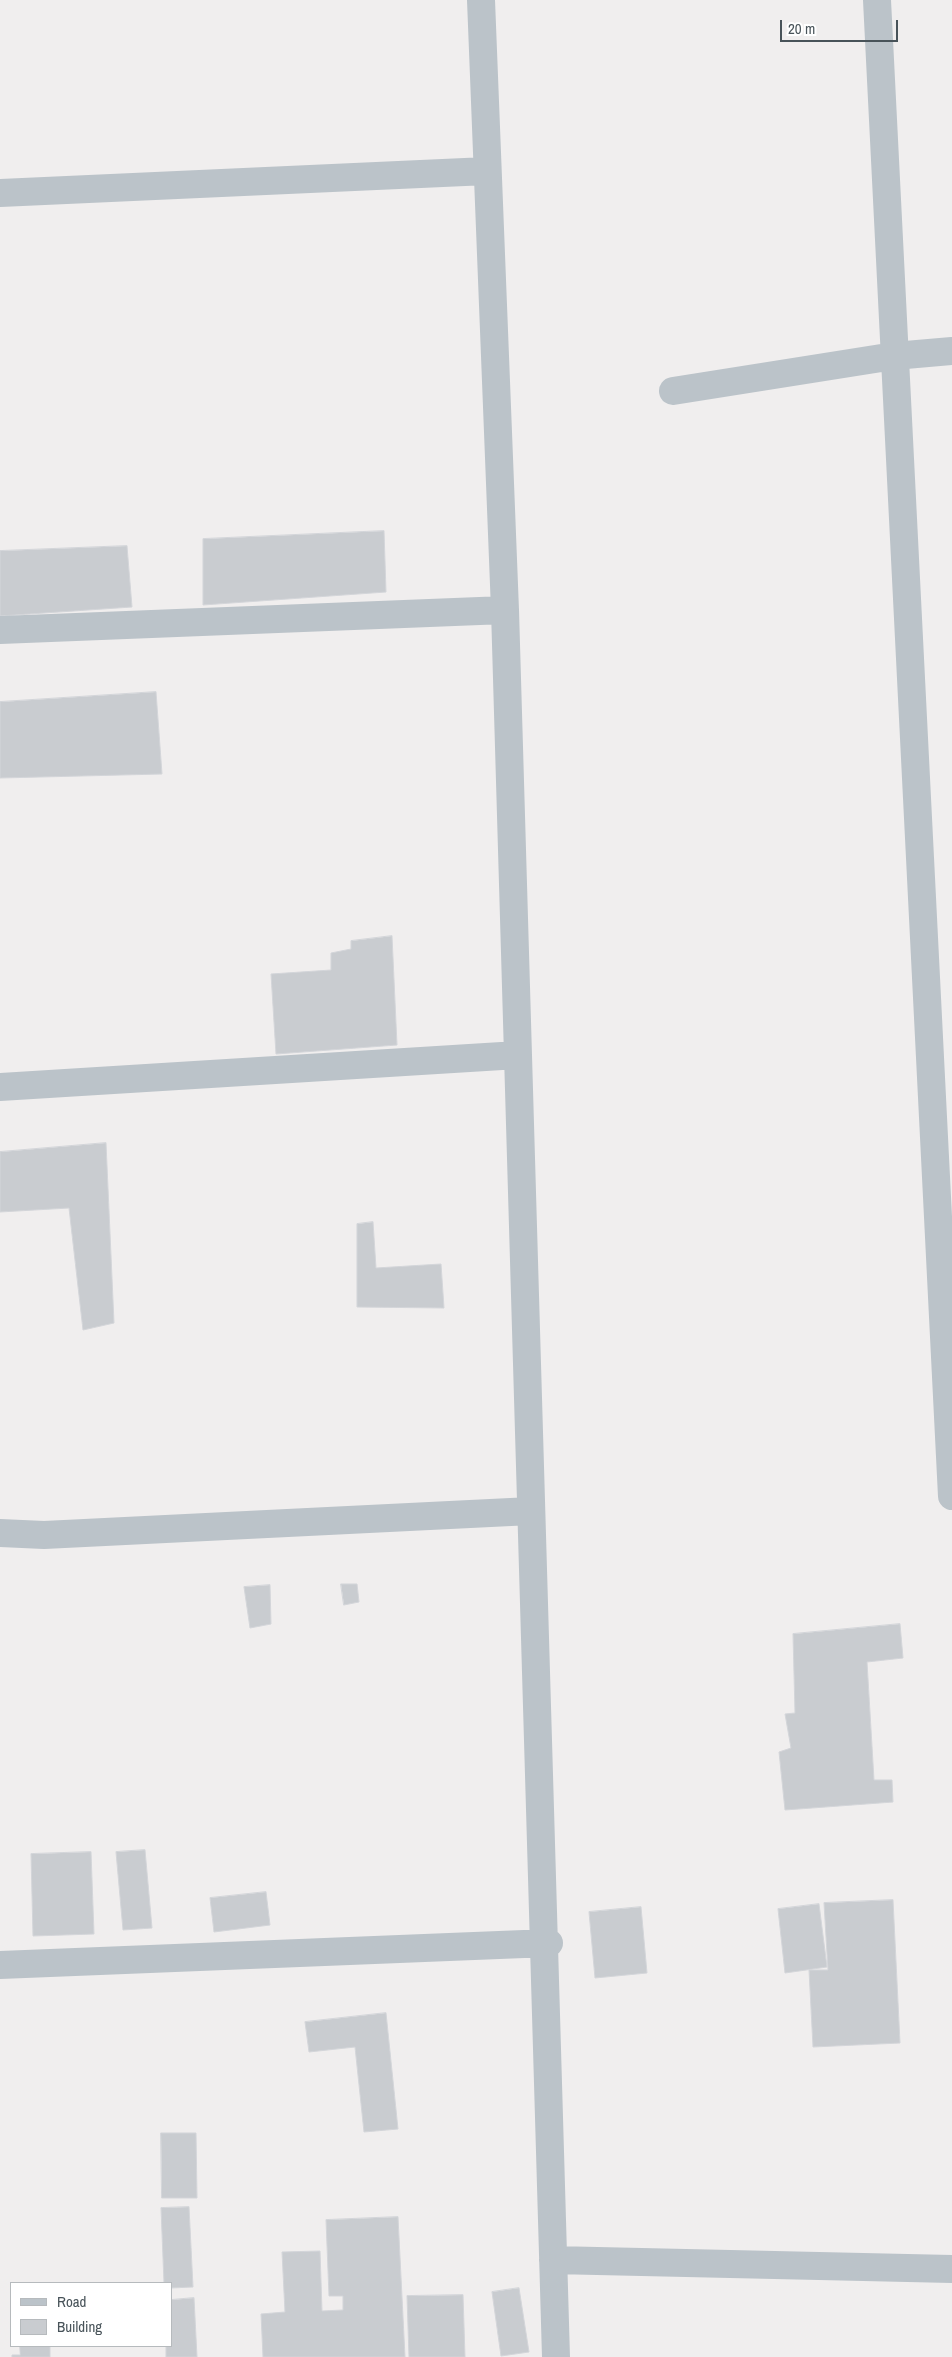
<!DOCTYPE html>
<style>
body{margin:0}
#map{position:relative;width:952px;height:2357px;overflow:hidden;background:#f0eeee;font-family:"Archivo Narrow",sans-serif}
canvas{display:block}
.legend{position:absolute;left:10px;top:2282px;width:162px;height:65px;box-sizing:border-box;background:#fff;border:1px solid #b6babd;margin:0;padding:6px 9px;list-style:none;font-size:15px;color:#485359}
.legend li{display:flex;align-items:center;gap:10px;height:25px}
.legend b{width:25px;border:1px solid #b6babd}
.scale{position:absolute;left:780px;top:20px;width:118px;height:22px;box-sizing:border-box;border:2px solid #485359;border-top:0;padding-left:6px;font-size:15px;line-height:18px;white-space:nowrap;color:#485359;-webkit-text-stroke:4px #fff;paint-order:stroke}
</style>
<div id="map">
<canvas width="952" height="2357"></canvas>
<ul class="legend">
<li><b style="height:6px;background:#bbc3c9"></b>Road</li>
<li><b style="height:14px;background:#c9ccd0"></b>Building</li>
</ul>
<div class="scale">20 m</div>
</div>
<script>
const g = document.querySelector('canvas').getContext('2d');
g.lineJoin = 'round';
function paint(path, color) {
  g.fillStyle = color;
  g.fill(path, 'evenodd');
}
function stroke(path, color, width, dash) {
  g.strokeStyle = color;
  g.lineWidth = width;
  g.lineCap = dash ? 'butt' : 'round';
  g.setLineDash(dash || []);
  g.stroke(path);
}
const building = new Path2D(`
 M384,531l2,61 -183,13v-66z
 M127,546l5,61 -132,9v-65z
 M156,692l6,82 -162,4v-76z
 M392,936l5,109 -121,9 -5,-80 60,-4v-17l20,-4v-8z
 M106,1143l8,180 -31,7 -14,-122 -69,4v-60z
 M373,1222l3,46 65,-4 3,44 -87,-1v-83z
 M341,1584h16l2,18 -15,3z
 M270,1585l1,39 -21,4 -6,-41z
 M900,1624l3,34 -36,4 7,118h18l1,22 -108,8 -6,-58 12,-4 -6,-34 10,-1 -2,-79z
 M145,1850l7,78 -29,2 -7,-78z
 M91,1852l3,82 -61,2 -2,-82z
 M266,1892l4,33 -56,7 -4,-34z
 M893,1900l7,143 -87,4 -4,-77h19l-4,-67z
 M819,1904l8,63 -42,6 -7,-64z
 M641,1907l6,66 -52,5 -6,-66z
 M386,2013l12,116 -34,3 -9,-85 -46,5 -4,-30z
 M161,2133h35l1,65h-35z
 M189,2207l4,80 -22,1v-5h-7l-3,-75z
 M398,2217l7,140h-142l-2,-43 24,-2 -3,-60 38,-1 2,60 21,-1v-14h-14l-3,-76z
 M519,2288l10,64 -28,4 -9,-64z
 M463,2295l2,62h-56l-2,-61z
 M194,2298l3,59h-31v-11h5v-46z
 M20,2346h30v11h-38v-2h8z`);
paint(building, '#c9ccd0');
stroke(building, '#d3d5d9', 1);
stroke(new Path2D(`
 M481,0l24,610 51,1747
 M877,0l75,1496
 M0,193l487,-22
 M673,391l221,-35 58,-5
 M0,630l505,-20
 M0,1087l518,-32
 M0,1533l44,2 487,-24
 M0,1965l549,-22
 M553,2260l399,9`), '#bbc3c9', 28);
</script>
